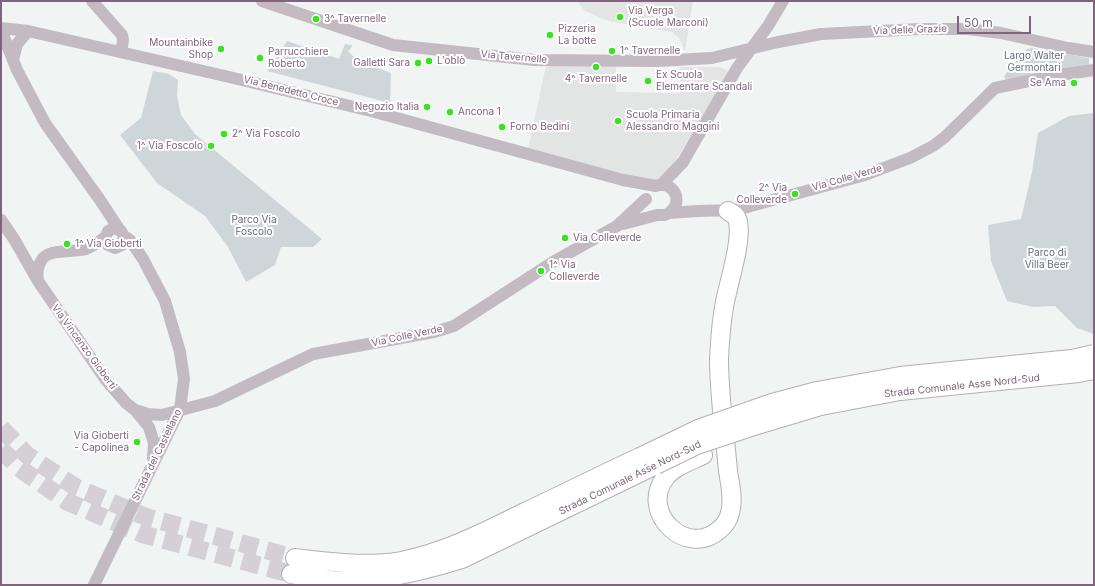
<!DOCTYPE html>
<meta charset="utf-8">
<style>
body{margin:0}
#map{position:relative;width:1095px;height:586px;overflow:hidden;background:#f0f4f3;font-family:Inter,sans-serif}
canvas{display:block}
.frame{position:absolute;inset:0;border:2px solid #81637e;pointer-events:none}
.scale{position:absolute;left:957px;top:16px;width:74px;height:18px;box-sizing:border-box;border:2px solid #81637e;border-top:0;padding-left:5px;font-size:12px;line-height:14px;white-space:nowrap;color:#81637e;-webkit-text-stroke:3px #fff;paint-order:stroke}
</style>
<div id="map">
<canvas width="1095" height="586"></canvas>
<div class="frame"></div>
<div class="scale">50 m</div>
</div>
<script>
const g = document.querySelector('canvas').getContext('2d');
g.lineJoin = 'round';
function paint(path, color) {
  g.fillStyle = color;
  g.fill(path, 'evenodd');
}
function stroke(path, color, width, dash) {
  g.strokeStyle = color;
  g.lineWidth = width;
  g.lineCap = dash ? 'butt' : 'round';
  g.setLineDash(dash || []);
  g.stroke(path);
}
function write(font, color, halo, rows, align = 'center') {
  g.font = font + ' Inter,sans-serif';
  g.lineWidth = 4;
  g.setLineDash([]);
  g.textBaseline = 'middle';
  g.strokeStyle = halo;
  g.fillStyle = color;
  for (const [text, x, y, turn = 0] of rows) {
    g.save();
    g.translate(x, y);
    g.rotate((+turn || 0) * Math.PI / 180);
    g.textAlign = isNaN(turn) ? turn : align;
    if (halo) g.strokeText(text, 0, 0);
    g.fillText(text, 0, 0);
    g.restore();
  }
}
paint(new Path2D(`
 M577,1h116l-8,50 -6,-13 -7,-6 -64,-11 -23,-10z
 M546,66h70v26l64,1v-26h40l7,3 2,5 -61,98 -8,6 -11,3 -121,-33z`), '#e3e4e4');
paint(new Path2D(`
 M287,41l52,18 6,-15 7,1v2l-4,4 9,9 34,13 -1,30 -123,-32z
 M1032,48l57,10v8l-83,14 -2,-3 5,-8 18,-20z
 M153,71l16,3 9,6 -1,16 4,19 14,19 127,105 -9,8h-32l-6,18 -29,17 -18,-35 -23,-31 -48,-33 -37,-48 21,-17z
 M1094,113v221l-17,-6 -22,-22 -22,1 -26,-6 -16,-40 -3,-36 33,-6 11,-47 6,-39 31,-17z`), '#cfd6d9');
stroke(new Path2D(`
 M1,428l26,27 50,33 69,29 149,41
 M1,449l18,19 49,34 74,32 149,40`), '#d4d0d6', 18, [18, 9]);
const highway = new Path2D(`
 M703,455c-12,6 -29,11 -38,23 -26,35 22,80 54,52 5,-4 10,-11 11,-17 4,-13 0,-29 -2,-42 -3,-36 -9,-76 -9,-112 1,-19 2,-38 6,-57 4,-21 17,-60 13,-80 -1,-6 -5,-8 -10,-11
 M295,558c35,4 71,9 106,3 45,-9 83,-29 124,-49 38,-18 76,-37 115,-55
 M291,574c18,3 37,7 55,7 40,-1 78,-10 116,-22l194,-94`);
stroke(highway, '#b6aeb5', 20);
stroke(new Path2D(`
 M92,1l30,34 1,5 -2,12
 M262,1l131,44 141,15 122,1 56,-3 66,-16 43,-8 99,-5h47l34,4 67,15 26,4
 M1,28l27,3 197,45 146,35 252,69 33,6
 M1,30l16,40 28,53 55,77 19,29
 M13,60l4,-16 11,-13
 M661,185l22,-23 54,-94 31,-42 15,-25
 M655,186c18,-7 30,16 14,27
 M1,220l13,19 24,42 68,99 20,23 9,7 14,17 5,16 -1,15
 M623,224l34,-9h8l4,-2 29,-2 38,-1 129,-35 45,-17 23,-12 12,-9 50,-49 58,-12 41,-6
 M38,281c-2,-10 1,-23 11,-27 10,-4 27,-2 37,-5 7,-3 13,-7 19,-12
 M135,410l13,4 14,1 53,-14 98,-47 121,-22 20,-6 99,-64 64,-36 29,-27
 M94,585l86,-176 4,-30 -4,-27 -15,-51 -22,-42 -13,-19 -6,-4 -3,-5 -7,-3 -6,3 -3,8 3,6 7,3 7,-3 2,-9`), '#c3bac2', 12);
stroke(highway, '#fff', 18);
const highwayBridge = new Path2D(`
 M640,457l58,-28 74,-26 45,-12 83,-15 172,-17 22,-5
 M656,465l41,-20 54,-18 70,-21 79,-15 179,-18 15,-3`);
stroke(highwayBridge, '#b6aeb5', 20, []);
stroke(highwayBridge, '#fff', 18);
for (const [x, y, r, color] of [
 [620,17,4,"#3ae222"],
 [316,19,4,"#3ae222"],
 [550,35,4,"#3ae222"],
 [221,49,4,"#3ae222"],
 [612,51,4,"#3ae222"],
 [260,58,4,"#3ae222"],
 [429,61,4,"#3ae222"],
 [418,63,4,"#3ae222"],
 [596,67,4,"#3ae222"],
 [648,81,4,"#3ae222"],
 [1074,83,4,"#3ae222"],
 [427,107,4,"#3ae222"],
 [450,112,4,"#3ae222"],
 [618,121,4,"#3ae222"],
 [502,127,4,"#3ae222"],
 [224,134,4,"#3ae222"],
 [211,146,4,"#3ae222"],
 [795,194,4,"#3ae222"],
 [565,238,4,"#3ae222"],
 [67,244,4,"#3ae222"],
 [541,271,4,"#3ae222"],
 [137,442,4,"#3ae222"]
]) {
  const dot = new Path2D();
  dot.arc(x, y, r, 0, 2 * Math.PI);
  g.fillStyle = color;
  g.fill(dot);
  stroke(dot, '#fff', 1.5);
}
write('10px', '#81637e', '#fff', [
 ["Via Verga",628,11],
 ["(Scuole Marconi)",628,23],
 ["3^ Tavernelle",324,19],
 ["Pizzeria",558,29],
 ["La botte",558,41],
 ["Mountainbike",213,43,"right"],
 ["Shop",213,55,"right"],
 ["1^ Tavernelle",620,51],
 ["Parrucchiere",268,52],
 ["Roberto",268,64],
 ["L'oblò",437,61],
 ["Galletti Sara",410,63,"right"],
 ["Ex Scuola",656,75],
 ["Elementare Scandali",656,87],
 ["4^ Tavernelle",596,79,"center"],
 ["Se Ama",1066,83,"right"],
 ["Negozio Italia",419,107,"right"],
 ["Ancona 1",458,112],
 ["Scuola Primaria",626,115],
 ["Alessandro Maggini",626,127],
 ["Forno Bedini",510,127],
 ["2^ Via Foscolo",232,134],
 ["1^ Via Foscolo",203,146,"right"],
 ["2^ Via",787,188,"right"],
 ["Colleverde",787,200,"right"],
 ["Via Colleverde",573,238],
 ["1^ Via Gioberti",75,244],
 ["1^ Via",549,265],
 ["Colleverde",549,277],
 ["Via Gioberti",129,436,"right"],
 ["- Capolinea",129,448,"right"]
], 'left');
write('10px', '#81637e', '#fff', [
 ["Via delle Grazie",910,30,-2],
 ["Via Tavernelle",514,57,5],
 ["Via Benedetto Croce",291,91,14],
 ["Via Colle Verde",847,178,-16],
 ["Via Colle Verde",407,336,-12],
 ["Via Vincenzo Gioberti",84,347,54],
 ["Strada Comunale Asse Nord-Sud",962,386,-6],
 ["Strada del Castellano",157,455,-64],
 ["Strada Comunale Asse Nord-Sud",630,478,-26]
]);
write('10px', '#626e78', '#fff', [
 ["Largo Walter",1034,56],
 ["Germontari",1034,68],
 ["Parco Via",254,220],
 ["Foscolo",254,232],
 ["Parco di",1047,253],
 ["Villa Beer",1047,265]
]);
</script>
